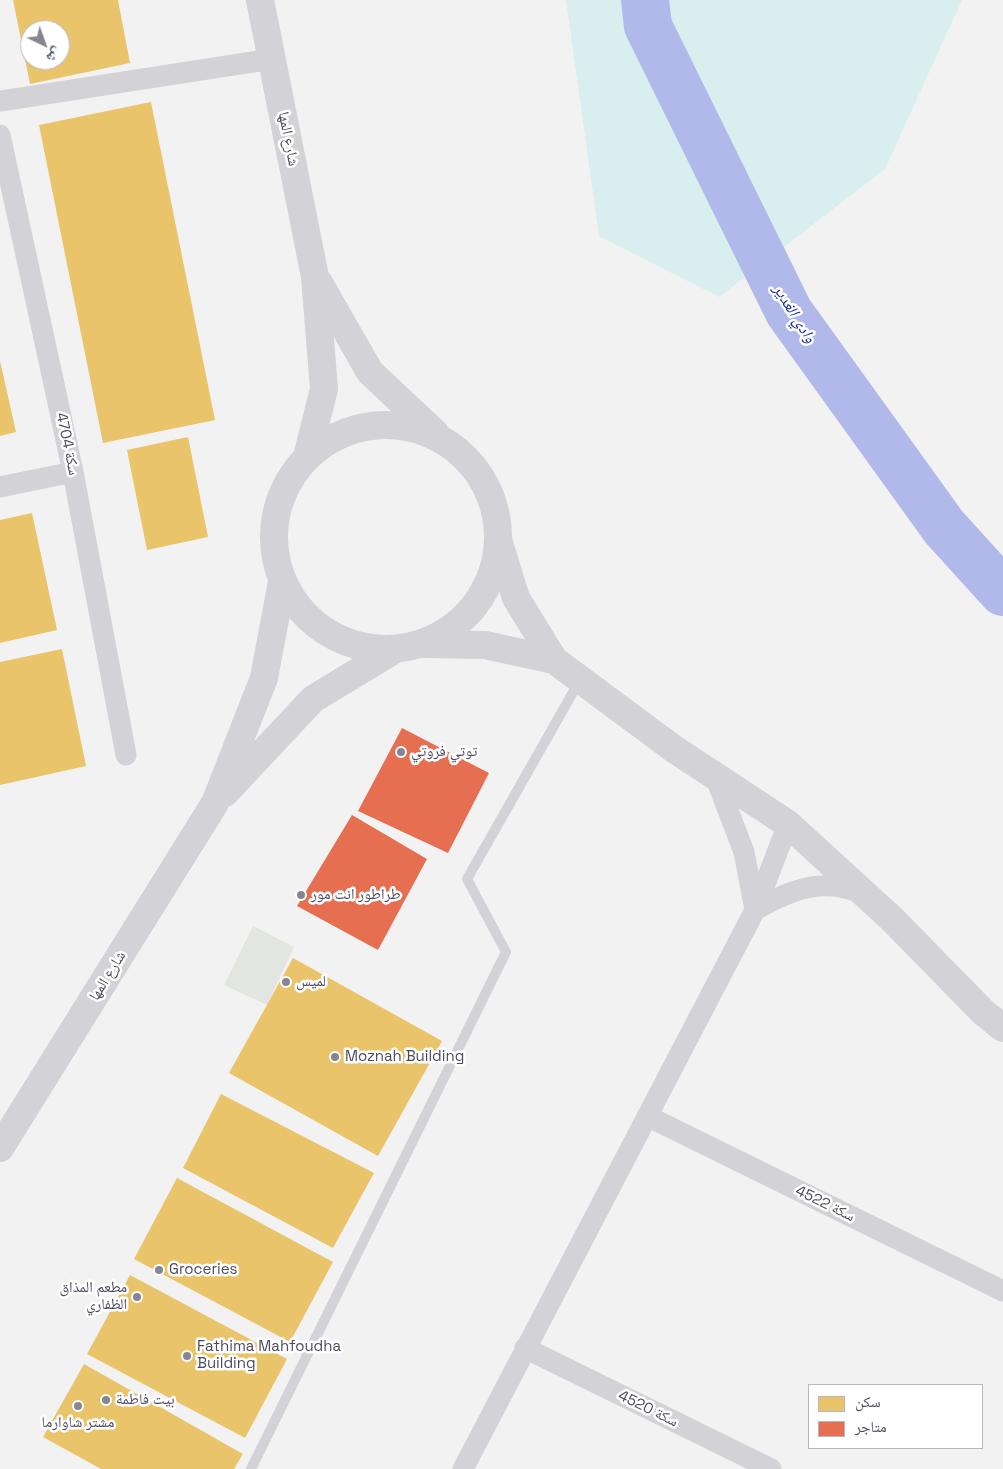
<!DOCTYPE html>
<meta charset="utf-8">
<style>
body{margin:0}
#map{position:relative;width:1003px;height:1469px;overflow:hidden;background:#f2f2f2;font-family:"Space Grotesk","Noto Naskh Arabic",sans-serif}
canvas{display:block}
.legend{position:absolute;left:808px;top:1384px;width:175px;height:65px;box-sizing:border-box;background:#fff;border:1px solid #b7b7be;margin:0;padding:6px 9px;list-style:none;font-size:15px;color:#4c4a5d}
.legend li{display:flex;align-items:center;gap:10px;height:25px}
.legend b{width:25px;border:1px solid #b7b7be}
.north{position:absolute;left:20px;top:20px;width:50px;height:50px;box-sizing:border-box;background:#fff;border:1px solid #b7b7be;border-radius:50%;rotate:138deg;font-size:14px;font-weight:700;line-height:20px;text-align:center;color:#4c4a5d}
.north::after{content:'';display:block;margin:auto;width:18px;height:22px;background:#868591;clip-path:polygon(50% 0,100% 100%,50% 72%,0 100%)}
</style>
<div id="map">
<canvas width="1003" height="1469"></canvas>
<ul class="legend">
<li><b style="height:14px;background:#e9c46a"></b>سكن</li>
<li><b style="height:14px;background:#e76f51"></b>متاجر</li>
</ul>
<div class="north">ش</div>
</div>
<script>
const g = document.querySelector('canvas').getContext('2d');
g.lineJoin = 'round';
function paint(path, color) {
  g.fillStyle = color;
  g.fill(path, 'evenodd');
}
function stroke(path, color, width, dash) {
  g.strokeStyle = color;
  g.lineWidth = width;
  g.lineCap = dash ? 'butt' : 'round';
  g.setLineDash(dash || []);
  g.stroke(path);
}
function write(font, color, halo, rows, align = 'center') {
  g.font = font + ' "Space Grotesk","Noto Naskh Arabic",sans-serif';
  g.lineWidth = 5;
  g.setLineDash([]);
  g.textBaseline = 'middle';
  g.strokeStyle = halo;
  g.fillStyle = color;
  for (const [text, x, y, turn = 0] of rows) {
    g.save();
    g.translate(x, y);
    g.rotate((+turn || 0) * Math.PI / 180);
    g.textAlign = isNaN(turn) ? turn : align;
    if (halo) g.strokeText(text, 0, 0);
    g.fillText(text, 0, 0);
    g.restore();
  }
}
paint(new Path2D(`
 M253,926l41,21 -27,58 -43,-20z`), '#e3e6e0');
paint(new Path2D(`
 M566,0h396l-77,169 -166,128 -120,-61z`), '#d9eeef');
paint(new Path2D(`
 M13,0h105l12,63 -100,21zM30,30h30v30h-30z
 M151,102l64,318 -112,23 -64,-318z
 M0,361l16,71 -16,4z
 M188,437l20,100 -61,13 -20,-100z
 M32,513l25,117 -57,13v-123z
 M62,649l24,117 -86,19v-123z
 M293,958l149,83 -64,115 -149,-83z
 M221,1094l153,79 -41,75 -150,-80z
 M177,1178l156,84 -43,80 -156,-83z
 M130,1275l157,84 -42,79 -158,-84z
 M84,1364l159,90 -9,15h-133l-58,-32z`), '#e9c46a');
paint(new Path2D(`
 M402,728l87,45 -41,80 -90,-42z
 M352,815l75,44 -49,91 -81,-44z`), '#e76f51');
stroke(new Path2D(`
 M645,0l3,26 141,286 155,215 59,65`), '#b1b9ea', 48);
stroke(new Path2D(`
 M251,1469l255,-517 -39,-73 113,-199`), '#d3d3d7', 10);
stroke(new Path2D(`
 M0,101l272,-42
 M0,135l73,337 53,283
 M0,487l73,-15
 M715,776l29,76 11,58c23,-13 49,-26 77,-24 10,0 21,5 31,7
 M647,1116l356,175
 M525,1348l246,121
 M463,1469l292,-559 33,-86`), '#d3d3d7', 21);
stroke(new Path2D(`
 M260,0l55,277 9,112 -17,68
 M319,283l51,89 65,61
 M274 537a112 112 0 1 1 224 0a112 112 0 1 1-224 0Z
 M499,543l17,55 38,62 120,89 114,75 104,95 91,93 20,16
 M425,644l60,1 69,15
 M225,793l88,-94 81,-49
 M0,1148l215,-345 49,-125 18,-96`), '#d3d3d7', 28);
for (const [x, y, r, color] of [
 [401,752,5,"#868591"],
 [301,895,5,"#868591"],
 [286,982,5,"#868591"],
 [335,1057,5,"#868591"],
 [159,1270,5,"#868591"],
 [137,1297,5,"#868591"],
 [187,1356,5,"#868591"],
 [106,1400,5,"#868591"],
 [78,1406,5,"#868591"]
]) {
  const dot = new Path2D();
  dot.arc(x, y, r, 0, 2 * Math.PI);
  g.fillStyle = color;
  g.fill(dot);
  stroke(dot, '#fff', 2);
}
write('15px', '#4c4a5d', '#fff', [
 ["شارع المها",288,139,79],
 ["سكة 4704",67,444,78],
 ["شارع المها",108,976,-58],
 ["سكة 4522",825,1204,26],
 ["سكة 4520",648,1409,26]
]);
write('15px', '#4c4a5d', '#fff', [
 ["توتي فروتي",411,752],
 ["طراطور انت مور",311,895],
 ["لميس",296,982],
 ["Moznah Building",345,1057],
 ["Groceries",169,1270],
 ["مطعم المذاق",127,1288,"right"],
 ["الظفاري",127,1305,"right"],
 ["Fathima Mahfoudha",197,1347],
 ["Building",197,1364],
 ["بيت فاطمة",116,1400],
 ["مشتر شاوارما",78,1423,"center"]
], 'left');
write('italic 16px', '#182da2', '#fff', [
 ["وادي الغدير",794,314,58]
]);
</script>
